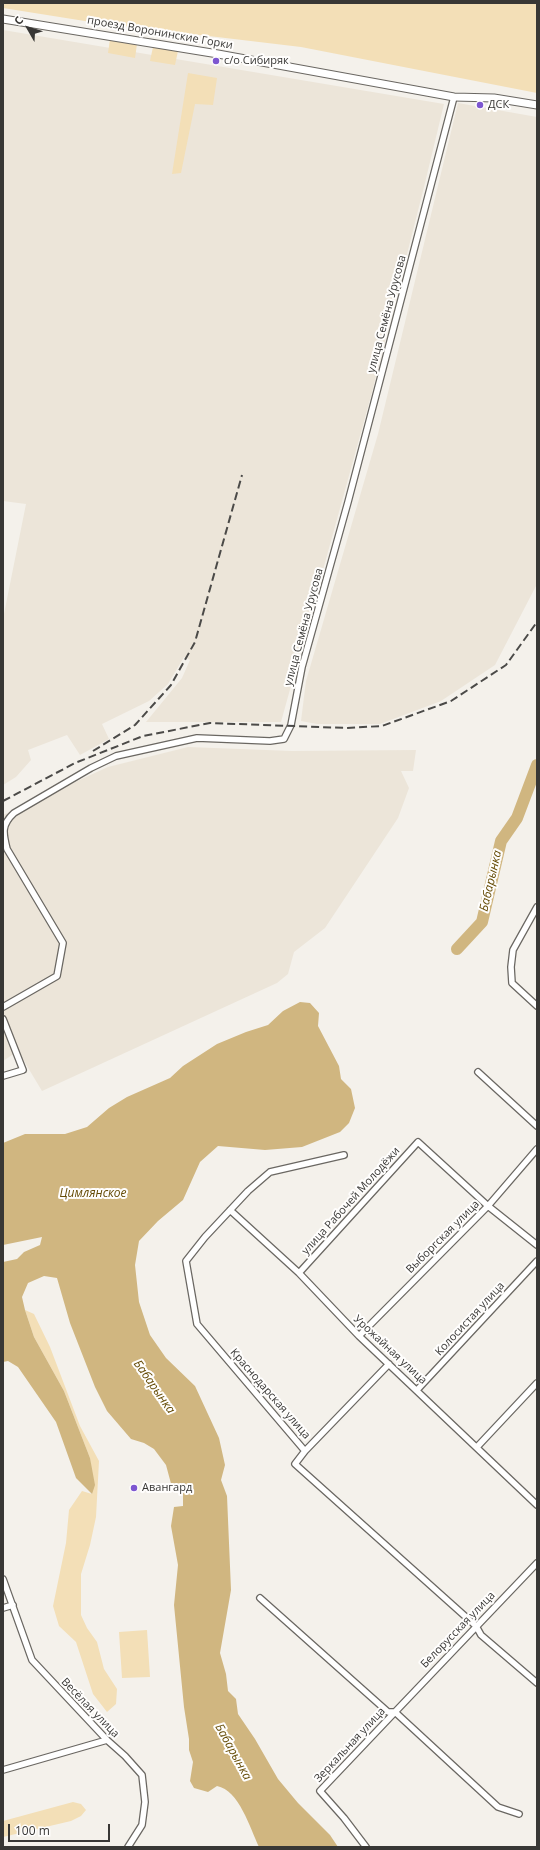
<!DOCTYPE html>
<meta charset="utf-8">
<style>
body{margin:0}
#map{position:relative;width:540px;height:1850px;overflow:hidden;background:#f4f1eb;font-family:"Open Sans",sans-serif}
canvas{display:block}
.frame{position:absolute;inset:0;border:4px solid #383735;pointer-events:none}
.north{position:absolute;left:8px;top:8px;width:40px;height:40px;-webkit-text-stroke:3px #fffefd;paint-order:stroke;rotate:309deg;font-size:11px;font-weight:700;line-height:16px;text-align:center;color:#383735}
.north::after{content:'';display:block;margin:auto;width:14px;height:18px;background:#383735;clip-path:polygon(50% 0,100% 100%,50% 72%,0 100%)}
.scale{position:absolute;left:8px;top:1824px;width:102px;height:18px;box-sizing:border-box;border:2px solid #383735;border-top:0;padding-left:5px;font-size:12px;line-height:14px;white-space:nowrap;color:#383735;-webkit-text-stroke:3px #fffefd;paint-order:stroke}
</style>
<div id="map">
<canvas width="540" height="1850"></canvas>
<div class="frame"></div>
<div class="north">С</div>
<div class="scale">100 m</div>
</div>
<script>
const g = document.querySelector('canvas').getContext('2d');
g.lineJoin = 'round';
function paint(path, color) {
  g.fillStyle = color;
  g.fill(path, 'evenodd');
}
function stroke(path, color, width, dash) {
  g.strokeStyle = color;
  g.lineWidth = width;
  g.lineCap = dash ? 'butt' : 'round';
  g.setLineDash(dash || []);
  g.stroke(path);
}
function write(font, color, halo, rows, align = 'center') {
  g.font = font + ' "Open Sans",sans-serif';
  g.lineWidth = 4;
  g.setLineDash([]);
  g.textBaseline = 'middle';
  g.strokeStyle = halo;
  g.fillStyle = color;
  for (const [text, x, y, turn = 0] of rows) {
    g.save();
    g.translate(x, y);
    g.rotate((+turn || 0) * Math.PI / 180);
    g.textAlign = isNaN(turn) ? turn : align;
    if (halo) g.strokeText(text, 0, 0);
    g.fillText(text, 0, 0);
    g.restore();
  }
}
paint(new Path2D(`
 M3,30l441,74 -20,83 -53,209 -90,326h-135l36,-44 8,-18 -6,-3 -16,27 -19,17 -47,23 7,15 -29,16 -13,-20 -39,15 3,10 -15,17 -13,8v-166l23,-115 -23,-3z
 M458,103l79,14v467l-42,81 -54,36 -61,23h-63l-16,-3 5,-40 72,-247z
 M188,747l104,4 124,-1 -3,21h-12l8,17 -11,30 -73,110 -31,24 -6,22 -11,9 -235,108 -24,-40 -15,10v-246l105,-48z`), '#ece5d9');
paint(new Path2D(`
 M3,3h534v90l-236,-46 -210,-25 -88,-14z
 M110,39l27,5 -2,14 -27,-5z
 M153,47l25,4 -3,14 -25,-4z
 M188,73l29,5 -4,27 -18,-1 -14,69 -9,1z
 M25,1310l9,4 16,33 30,79 19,35 -3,56 -6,28 -9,29v41l6,13 10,14 7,27 13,20 -1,15 -9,8 -14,-18 -17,-52 -17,-16 -6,-20 13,-63 3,-33 13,-19 10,3 -2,-36 -26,-67 -30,-54z
 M147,1630l3,47 -28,1 -3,-46z
 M73,1802l8,2 5,6 -5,6 -10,5 -68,16v-16z`), '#f3dfb7');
paint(new Path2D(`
 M300,1002l10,1 9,10 -1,13 21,40 2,13 10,10 4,19 -6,15 -9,9 -38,15 -37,3 -47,-4 -18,16 -17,38 -25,21 -19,20 -4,24 4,37 11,33 16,23 29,28 24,52 6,27 -4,15 6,16 4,94 -11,63 6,21 2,17 8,8 2,15 17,25 23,40 20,24 32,32 8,12h-79c-9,-19 -20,-57 -42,-61l-9,6 -14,-4 -4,-7 3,-19 -4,-12v-11l-5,-32 -10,-102 4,-40 -7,-39 3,-19 9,-1v-11h-4v-4h-6l-7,-26 -12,-16 -10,-6 -13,-4 -24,-28 -12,-24 -25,-64 -13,-45 -13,-2 -16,7 -6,14 3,13 9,27 30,54 26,67 5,27 -3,9 -16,-16 -20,-56 -38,-55 -10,-6 -5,1v-100l14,-3 7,-7 16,-7 2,-8 -39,8v-102l22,-9h40l22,-7 22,-19 18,-11 43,-19 13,-12 34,-22 29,-12 22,-7 15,-14z`), '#d0b680');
stroke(new Path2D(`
 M457,949l25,-27 19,-81 16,-23 20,-53`), '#d0b680', 12);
const minor = new Path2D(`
 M537,907l-24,43 -2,17 1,16 25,23
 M3,1007l54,-31 6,-33 -56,-94c-4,-16 -6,-24 7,-36l77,-45 25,-12 81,-18 73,3 14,-2 7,-14 11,-58 46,-165 106,-405
 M3,1019l20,51 -20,6
 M478,1072l59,54
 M344,1155l-74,17 -22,19 -43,46 -19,24 11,63 108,127 -10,13 181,162 5,9 56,48
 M230,1210l69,63 60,63 178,169
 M299,1273l119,-131 70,64 49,39
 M359,1336l129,-130 49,-57
 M417,1390l120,-129
 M477,1447l60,-64
 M305,1451l84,-87
 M3,1579l29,81 75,80 18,16 17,19 3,27 -3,23 -14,22
 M260,1598l128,114h7
 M3,1608l10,-3
 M3,1770l104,-30
 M519,1814l-21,-7 -103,-95 142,-149
 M366,1847l-22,-29 -24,-27 75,-79`);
const tertiary = new Path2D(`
 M3,19l215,35 236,43 40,1 43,7`);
stroke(minor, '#6a6762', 8);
stroke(tertiary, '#6a6762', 9);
stroke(minor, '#fff', 5.5);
stroke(tertiary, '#fff', 7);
stroke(new Path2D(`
 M93,751l42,-26 36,-40 24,-43 47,-167
 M3,801l72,-38 68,-27 67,-13 137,5 35,-2 69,-25 55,-36 31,-43`), '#4b4a48', 2, [8, 4]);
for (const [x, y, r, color] of [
 [216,61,4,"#7d56d0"],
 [480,105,4,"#7d56d0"],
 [134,1488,4,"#7d56d0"]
]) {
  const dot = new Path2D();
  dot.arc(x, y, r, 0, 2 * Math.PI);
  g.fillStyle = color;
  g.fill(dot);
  stroke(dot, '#fffefd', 1.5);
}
write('11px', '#383735', '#fffefd', [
 ["проезд Воронинские Горки",160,33,10],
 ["улица Семёна Урусова",387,314,-75],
 ["улица Семёна Урусова",304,627,-75],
 ["улица Рабочей Молодёжи",351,1201,-48],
 ["Выборгская улица",443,1237,-45],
 ["Колосистая улица",470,1319,-47],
 ["Урожайная улица",390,1350,43],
 ["Краснодарская улица",270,1394,49],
 ["Белорусская улица",458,1630,-46],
 ["Весёлая улица",90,1708,46],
 ["Зеркальная улица",350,1745,-47]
]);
write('11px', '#383735', '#fffefd', [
 ["с/о Сибиряк",224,61],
 ["ДСК",488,105],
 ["Авангард",142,1488]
], 'left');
write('italic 12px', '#654b05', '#fffefd', [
 ["Бабарынка",491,881,-77],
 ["Цимлянское",93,1194],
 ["Бабарынка",154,1387,55],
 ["Бабарынка",233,1752,61]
]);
</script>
